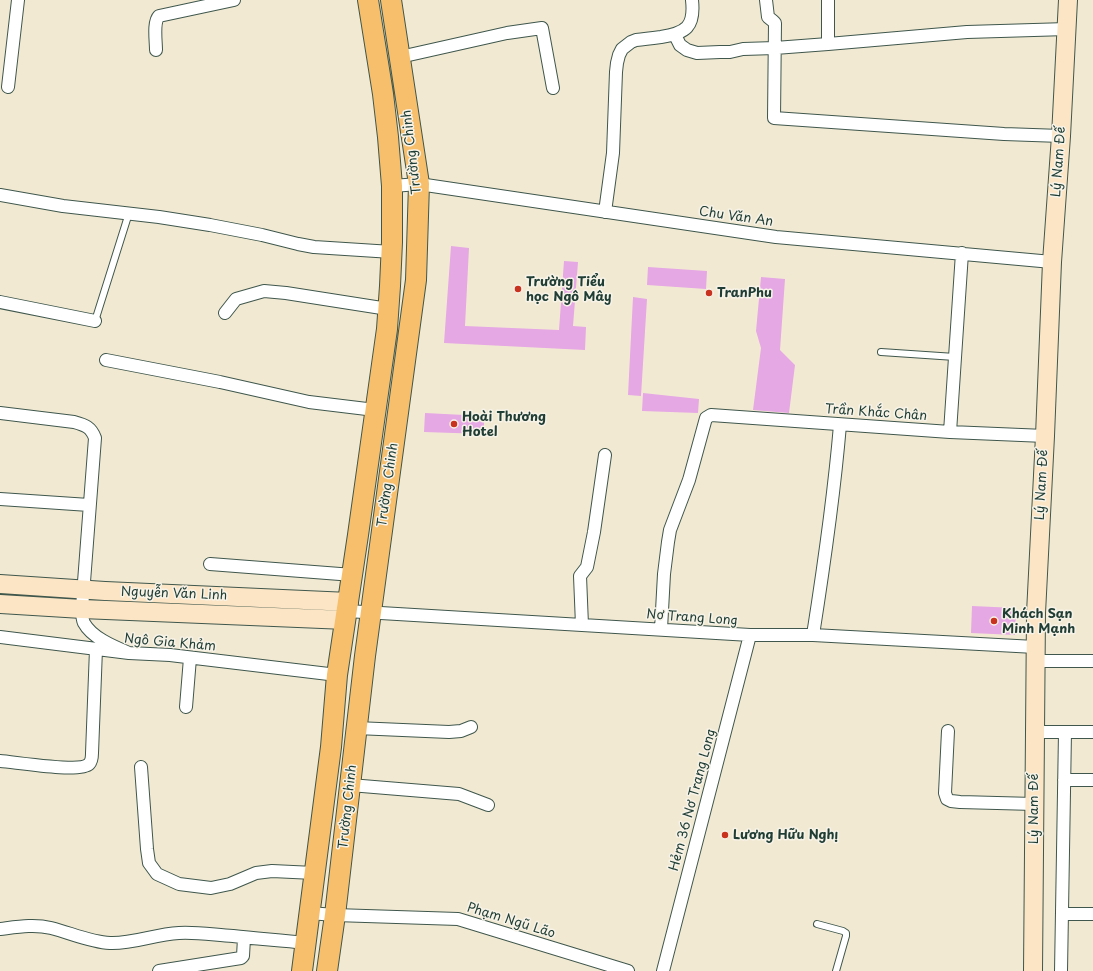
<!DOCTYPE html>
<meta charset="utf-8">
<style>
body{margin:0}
canvas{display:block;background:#f2e9d3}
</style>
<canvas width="1093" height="971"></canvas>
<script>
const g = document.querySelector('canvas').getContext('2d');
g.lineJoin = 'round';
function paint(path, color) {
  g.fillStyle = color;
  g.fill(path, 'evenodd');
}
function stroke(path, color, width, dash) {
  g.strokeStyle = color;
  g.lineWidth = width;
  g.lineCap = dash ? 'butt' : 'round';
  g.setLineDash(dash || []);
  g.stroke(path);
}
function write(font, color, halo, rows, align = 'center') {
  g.font = font + ' "Playpen Sans",sans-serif';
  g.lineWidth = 3;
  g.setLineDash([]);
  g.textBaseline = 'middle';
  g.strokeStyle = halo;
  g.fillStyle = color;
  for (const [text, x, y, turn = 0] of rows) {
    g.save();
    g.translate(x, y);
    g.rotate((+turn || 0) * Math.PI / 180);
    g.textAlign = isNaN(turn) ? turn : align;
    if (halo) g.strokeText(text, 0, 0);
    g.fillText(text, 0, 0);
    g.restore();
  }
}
paint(new Path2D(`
 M451,246l18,2 -4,78 94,4 5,-69 14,1 -5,64 13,1 -1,23 -141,-7z
 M648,267l59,4 -1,18 -59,-4z
 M761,277l24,2 -5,71 15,15 -6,48 -36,-3 8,-62 -5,-17z
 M633,297l14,2 -6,97 -13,-1z
 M643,393l56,6 -1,14 -56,-2z
 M425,413l59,3v18l-60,-2z
 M972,606l44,2 -1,27 -44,-2z`), '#e5a8e4');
const lane = new Path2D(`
 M95,321l34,-108
 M881,352l74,5
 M817,924l26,7 3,2v3l-10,35`);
const street = new Path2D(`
 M766,0l2,17 5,4 2,2 -1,95 230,16 57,2
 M675,35l5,10 7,5 10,3 23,-1h10l13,-3 32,-1 53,-4 139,-12 100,-3
 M828,44v-44
 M156,50c0,-9 -3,-28 3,-34l75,-16
 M400,57l107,-24 35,-5 11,60
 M8,87l10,-87
 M392,186l27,-2 357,53 276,25
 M0,195l63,11 96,11 51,8 52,10 36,9 16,3 78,5
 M605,212l8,-59 3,-81 1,-9 2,-8 3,-6 9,-7 5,-2c9,-1 17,-2 25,-3 25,-4 34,-10 31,-37
 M0,302l95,19
 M225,313l11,-14 28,-8 22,2 102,16
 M106,360l114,22 89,20 66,8
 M0,413l74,9c11,3 17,5 21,16l-13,170c0,5 0,11 2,15 8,15 31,24 45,30
 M950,432l12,-179
 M0,499l89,6
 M210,564l143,11
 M347,611l403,24h63l222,12
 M582,625l-2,-49 7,-9 7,-35 11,-77
 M661,629l3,-55 4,-32 2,-12 19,-50 17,-62 5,-3 239,17 95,4
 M813,635c11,-70 21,-139 27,-210
 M0,637l129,16 41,2 167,20
 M1035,661h58
 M186,707l4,-49
 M356,728l93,4 12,-1 10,-4
 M948,731l-3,62 2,6 4,2 9,1 74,2
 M1034,732h59
 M0,761c15,1 80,12 89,3 3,-3 3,-7 3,-11l4,-104
 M141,767l6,82 2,14 8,11 22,10 32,4 19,-4 26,-11 16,-2 42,2
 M1064,780h29
 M350,785l109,9 29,11
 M309,913l26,2 123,4 170,52
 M1062,914h31
 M0,929c17,-2 34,-5 51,-1 20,5 39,14 59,15 23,1 45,-9 69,-10 18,-1 36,2 54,3 24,3 48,4 72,7
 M159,971l82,-13 2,-2 1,-18
 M663,971l87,-336
 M1061,971l4,-239`);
const secondary = new Path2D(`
 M0,584l105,7 244,11
 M0,604l82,5 264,11
 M1033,971l3,-358 9,-177 7,-174 9,-126 7,-136`);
const primary = new Path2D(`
 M302,971l29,-224 6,-72 21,-140 29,-206 3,-43 2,-44v-56l-4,-49 -5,-43 -15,-94
 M327,971l8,-56 30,-259 51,-376 3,-96 -28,-184`);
stroke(lane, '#3f574c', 8);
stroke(street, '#3f574c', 14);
stroke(secondary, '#3f574c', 20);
stroke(primary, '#3f574c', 22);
stroke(lane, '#fff', 6);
stroke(street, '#fff', 12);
stroke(secondary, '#fce5c4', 18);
stroke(primary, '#f7bf6c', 20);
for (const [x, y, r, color] of [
 [518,289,4,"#c8321e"],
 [709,293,4,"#c8321e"],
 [454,424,4,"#c8321e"],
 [994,621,4,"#c8321e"],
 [725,835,4,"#c8321e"]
]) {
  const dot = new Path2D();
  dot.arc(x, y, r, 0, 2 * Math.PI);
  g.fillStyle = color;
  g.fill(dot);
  stroke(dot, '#f7f3e8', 1.5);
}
write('13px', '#1f3d34', '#f7f3e8', [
 ["Trường Chinh",412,152,-97],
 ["Lý Nam Đế",1059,162,-86],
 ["Chu Văn An",736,217,8],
 ["Trần Khắc Chân",876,413,4],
 ["Trường Chinh",388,485,-82],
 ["Lý Nam Đế",1042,485,-87],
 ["Nguyễn Văn Linh",174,594,2],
 ["Nơ Trang Long",692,618,4],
 ["Ngô Gia Khảm",170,643,5],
 ["Hẻm 36 Nơ Trang Long",693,800,-75],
 ["Trường Chinh",348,807,-84],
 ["Lý Nam Đế",1034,809,-90],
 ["Phạm Ngũ Lão",511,921,17]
]);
write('bold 13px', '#1f3d34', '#f7f3e8', [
 ["Trường Tiểu",526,282],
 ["học Ngô Mây",526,297],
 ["TranPhu",717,293],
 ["Hoài Thương",462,417],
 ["Hotel",462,432],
 ["Khách Sạn",1002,614],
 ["Minh Mạnh",1002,629],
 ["Lương Hữu Nghị",733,835]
], 'left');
</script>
